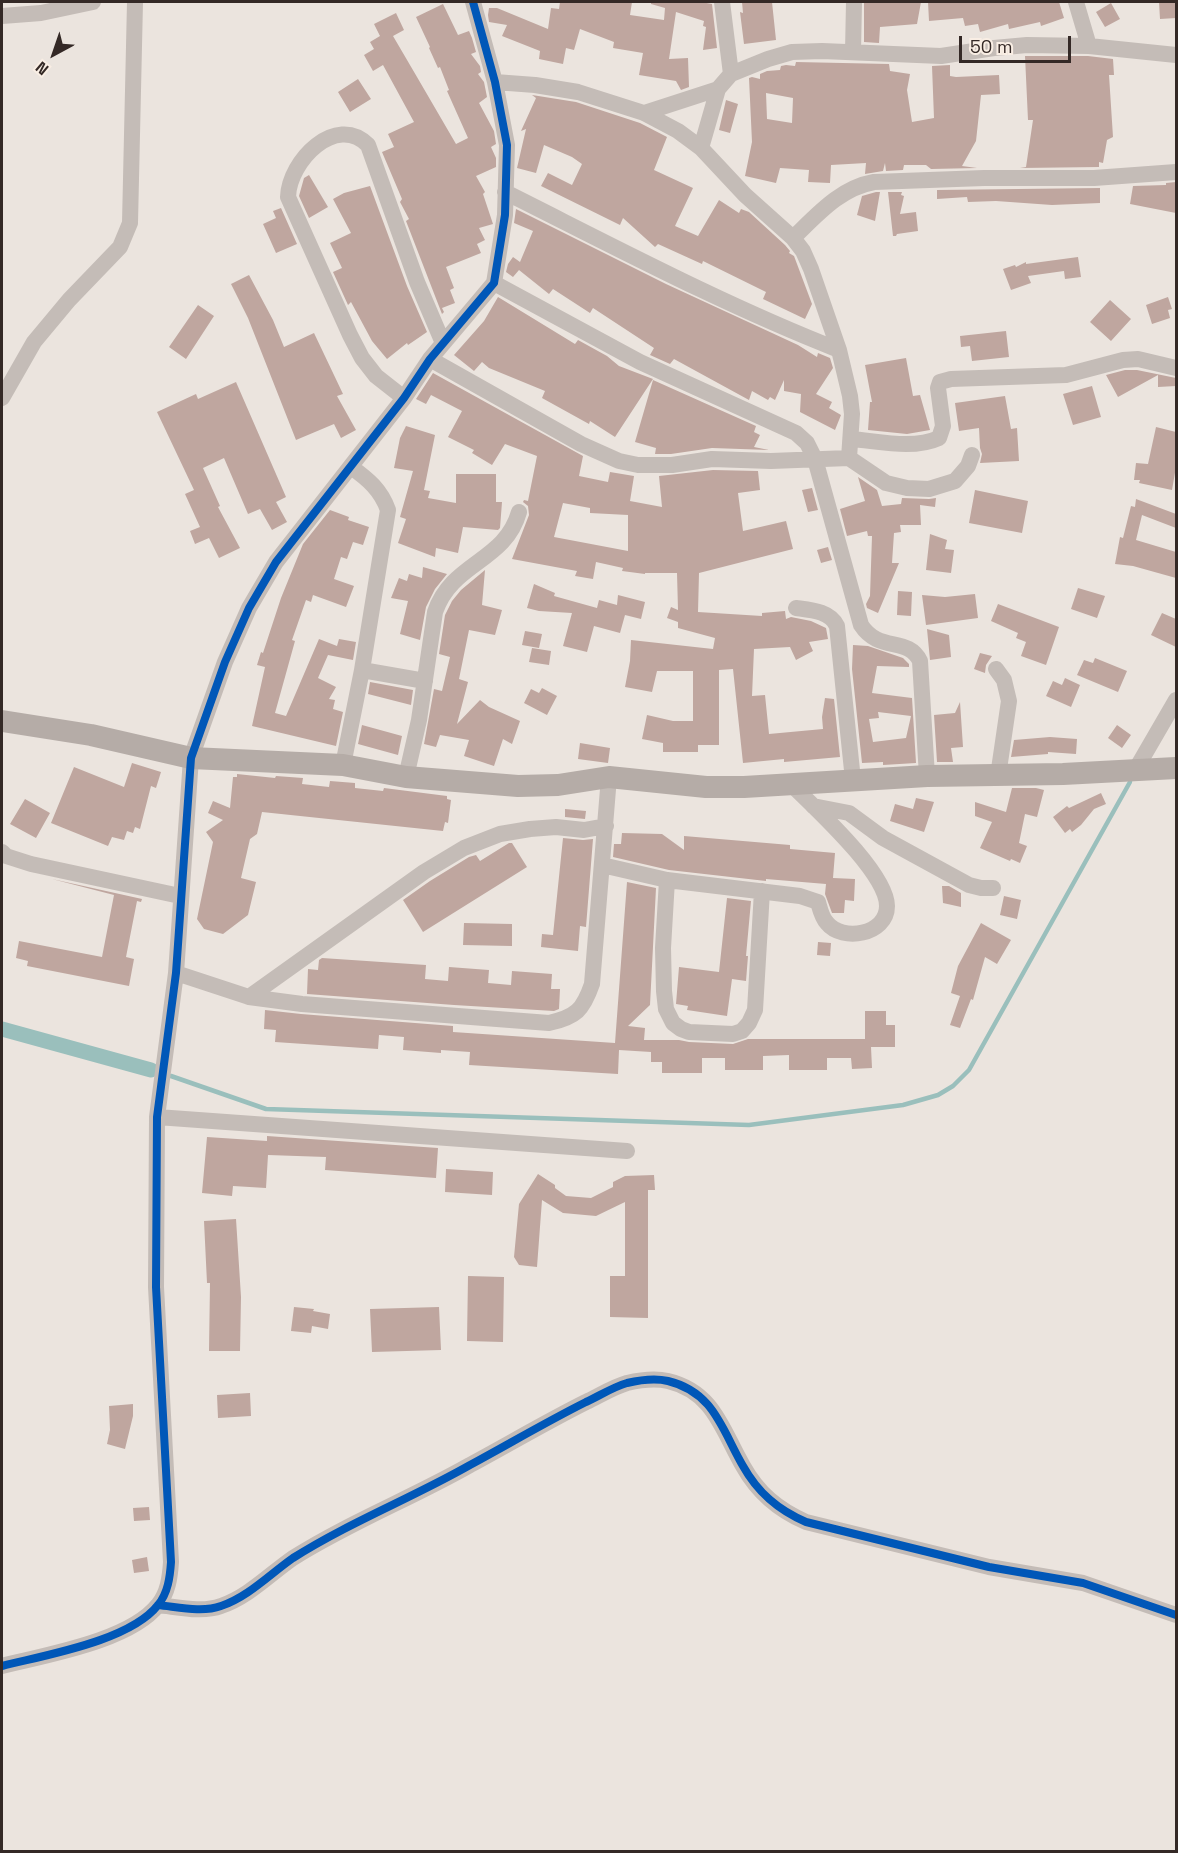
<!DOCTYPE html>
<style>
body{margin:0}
#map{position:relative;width:1178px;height:1853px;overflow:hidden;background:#ebe4de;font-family:"Space Grotesk",sans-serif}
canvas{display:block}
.frame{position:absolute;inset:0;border:3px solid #342926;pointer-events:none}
.north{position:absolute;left:24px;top:24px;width:60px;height:60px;-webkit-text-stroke:4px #f9eee4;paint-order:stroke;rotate:220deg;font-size:16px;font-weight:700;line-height:24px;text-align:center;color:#342926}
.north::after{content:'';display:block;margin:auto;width:21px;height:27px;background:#342926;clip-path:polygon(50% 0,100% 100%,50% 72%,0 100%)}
.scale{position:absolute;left:959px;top:36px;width:112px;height:27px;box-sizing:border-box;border:3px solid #342926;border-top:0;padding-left:8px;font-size:18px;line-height:21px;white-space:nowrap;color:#342926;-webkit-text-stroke:4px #f9eee4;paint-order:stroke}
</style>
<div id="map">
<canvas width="1178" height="1853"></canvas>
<div class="frame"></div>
<div class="north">N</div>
<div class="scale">50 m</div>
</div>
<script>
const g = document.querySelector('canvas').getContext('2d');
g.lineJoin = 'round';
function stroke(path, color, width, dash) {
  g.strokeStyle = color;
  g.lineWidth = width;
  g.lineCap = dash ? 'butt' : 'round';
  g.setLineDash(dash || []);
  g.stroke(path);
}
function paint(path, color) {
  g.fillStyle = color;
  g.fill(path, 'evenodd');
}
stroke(new Path2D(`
 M171,1076l95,33 483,16 154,-20 35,-10 15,-9 16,-16 161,-288`), '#9abfbc', 4.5);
stroke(new Path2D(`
 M2,1029l149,41`), '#9abfbc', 15);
paint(new Path2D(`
 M560,2h72l-2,13 34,5 1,-12 -14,-4v-2h50l11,2 5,44 -14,2 3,-23 -3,-1 1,-5 -28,-9 -7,47 19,-1 1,29 -8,3 -5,-9 -37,-6 4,-22 -30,-5 1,-6 -34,-13 -6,21 -8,-2 -3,16 -24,-5 1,-8 -38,-15 5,-11 -18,-3 -1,-7 1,-7h8l51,21 3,-21 8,1z
 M742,2h30l4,38 -32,4 -4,-32 3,1z
 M864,2h57l-4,22 -37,3 -1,16 -15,-1z
 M928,2h131l5,16 -23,8 -1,-4 -31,7 -1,-5 -28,8 -2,-8 -13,2 -2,-8 -34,3z
 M1159,2h17v16l-16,1z
 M1111,3l9,16 -15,8 -9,-15z
 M443,4l15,31 11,-4 3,7 4,14 -5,2 9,12 1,6 -3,2 6,8 3,15 -8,6 15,28 2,13 -5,3 5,11v9l-20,9 9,16 -2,2 10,30 -14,4 6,12 -8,4 4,9 -35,14 8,21 -4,2 5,13 -13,5 2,4 -2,2 -36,-93 3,-2 -9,-17 2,-3 -20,-47 12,-5 -6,-13 26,-12 -31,-57 -10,6 -9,-16 10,-6 -4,-7 10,-6 -6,-12 22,-11 8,17 -11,6 24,41 39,67 12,-6 -21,-47 2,-1 -9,-23 -2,1 -9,-20 1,-1 -14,-30z
 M1025,56h63l25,3 1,16h-5l4,62 -6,3 -4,23 -4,-1v5l-79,1 6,-1 7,-47h-5z
 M796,62l93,2 1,7 20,3 -3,16 5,32 22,-4 -2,-52 18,-1v11l6,1 43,-2 1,19 -19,1 -5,46 -14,25 15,2 -46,1 -5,-4h-22l-1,5 -17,1 -1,-8 -2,8 -18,3 1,-11 -35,2 -1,18 -22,-1 1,-12 -29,-2 -4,15 -31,-7 7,-34 -3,-64 3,-1 8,2v-5l7,-3 13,-1 1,-4 5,-1 9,1zM766,93l27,5 -1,25 -25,-4z
 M358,79l13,20 -21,13 -12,-20z
 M532,95l44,7 64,21 27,14 -13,33 39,18 -18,38 23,10 21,-36 20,13 2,-4 8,3 36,33 5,6 -1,2 5,3 18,48 -7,15 -42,-20 3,-7 -63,-31 -1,3 -44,-20 -3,3 -32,-29 -3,7 -79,-39 7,-13 24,12 10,-21 -10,-7 -28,-12 -8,28 -19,-5 9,-39 -5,2 15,-33z
 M726,100l12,4 -8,29 -11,-3z
 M309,175l19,32 -19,11 -10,-22 5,-18z
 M1176,182v31l-46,-9 3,-18 33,-1v-2z
 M370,186l37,100 20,46 -19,13 -1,-2 -20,16 -15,-18 -21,-39 -3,3 -15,-33 9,-4 -12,-25 21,-10 -18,-34 11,-6z
 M1100,188v15l-48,2 -56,-4 -28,1 -1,-5 -30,2v-9z
 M876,192h4l-5,29 -18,-6 5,-19z
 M888,192h14l-1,3 3,1 -4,18 16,-2 2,19 -21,3 -1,2h-3z
 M281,208l16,36 -21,9 -13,-29 13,-6 -3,-7z
 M516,209l150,75 132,61 19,12 1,-4 12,5 3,10 -17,26 16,8 -3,6 12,7 -6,15 -35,-18 1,-18 -17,-3v-11l-9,20 -5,-3 -2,3 -16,-9 -3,9 -75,-41 -4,5 -20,-9 4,-7 -61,-40 -3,5 -37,-24 -4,5 -30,-24 -6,7 -7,-5 2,-8 5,-7 7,5 13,-31 -19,-8z
 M1078,257l3,20 -16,2 -1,-8 -36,5 3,7 -20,7 -8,-21 12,-4 1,2 10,-5v2z
 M249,275l24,45 11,27 30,-14 29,61 -6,2 19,34 -15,8 -7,-14 -38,16 -48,-122 -17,-34z
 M498,297l77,47 3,-4 29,16 12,10 34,13 -38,58 -25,-16 -1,3 -47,-26 3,-7 -56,-23 -7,-6 -8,9 -20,-16 30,-34z
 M1168,297l4,12 -4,1 2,8 -18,6 -6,-19z
 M1110,300l21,19 -20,22 -21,-19z
 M198,305l16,11 -28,43 -17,-12z
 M1006,331l3,26 -37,4 -2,-15 -9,1 -1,-11z
 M906,358l7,38 7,-1 10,35 -23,4 -39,-4 2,-28h2l-7,-37z
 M1125,370h12l39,8v8l-18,1v-12l-40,22 -12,-22z
 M433,373l150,83 -4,20 29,6 2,-10 24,4 -4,25 32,6 -3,-31 54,-6 45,1 2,19 -22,3 5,38 43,-10 7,28 -94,24 -1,39 64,4v-3l23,-2 1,8 5,-2 20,4 15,7 2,11 -19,3 4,9 -17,9 -6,-13 -36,2 -2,47 13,-1 4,39 54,-5 -1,-12 3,-19 9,1 6,58 -56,5v-3l-41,4 -10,-94 -14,1v75h-21v7h-35v-9l-21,-4 5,-24 26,6h20v-50h-36l-5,21 -27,-5 5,-26 1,-21 82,9 2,-11 -37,-10v-6l-11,-4 4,-11 7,3 -1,-37h-32v1l-23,-3 1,-3 -27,-6 -3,17 -18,-3 2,-5 -65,-12 17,-44 -1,-9 -5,-4 1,-2 4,1 9,-45 -32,-12 -13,21 -20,-12 2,-3 -26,-13 14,-26 -31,-16 -5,9 -10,-5zM563,503l27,5v5l38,2v36l-74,-14z
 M653,380l103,46 -2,6 6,3 -6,12 15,3 -57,-2 -41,6h-16l1,-6 -21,-6z
 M236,382l50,115 -10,5 11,20 -15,8 -12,-21 -12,5 -24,-56 -21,10 17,38 -2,1 22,41 -21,10 -10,-20 -14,6 -5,-13 10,-4 -15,-33 9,-4 -37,-78 39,-18 2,5z
 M1092,386l9,31 -28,8 -10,-31z
 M1005,396l6,33 6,-1 2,33 -39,2 2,-9 -2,-6 -1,-20 -20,3 -4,-28z
 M406,426l29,9 -11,55 6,1 -2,7 28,5v-29h40v28h6l-2,26 -2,2 -35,-3 -5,26 -22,-5 -1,9 -37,-14 8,-24 -6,-2 13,-46 -19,-3 6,-30z
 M1156,427l20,5v35l-4,23 -33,-7 1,-3h-6l2,-17 12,1z
 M858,477l19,13 5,16 19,-2 1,-6 27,1 7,-1 -1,9 -15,-2 1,20h-21l1,7 -7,1 -2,30h7l-21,50 -11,-5 -1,-4 4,-8 2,-60h-4l-1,-5 -20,5 -7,-27 25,-8z
 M812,488l6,22 -10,2 -6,-22z
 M975,490l53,11 -6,32 -53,-10z
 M1136,499l40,15v14l-34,-13 -6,25 40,12v26l-43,-12 -18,-2 5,-27 3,1 8,-32 4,1z
 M330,510l19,7 -1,3 21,7 -6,18 -10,-3 -6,17 -6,-2 -7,22 20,7 -8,21 -33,-12 -2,7 -5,-2 -14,40 3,1 -20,72 11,3 33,-77 18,7 2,-7 17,3 -3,18 -25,-5 -10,23 18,9 -7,12 6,1 -2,9 10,3 -7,34 -84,-20 13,-59 -8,-2 4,-13 2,1 18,-55 22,-54z
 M930,534l17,6 -2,9 9,1 -3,23 -25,-3z
 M828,547l4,13 -11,3 -4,-13z
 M423,567l24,7 -12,15 -9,18 -6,33 -20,-6 8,-33 -17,-3 8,-20 8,3 2,-7 13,4z
 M485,570l-3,35 20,5 -7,25 -26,-5 -10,49 9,3 -11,42 23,-24 9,7 31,14 -8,23 -9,-5 -9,27 -30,-10 5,-16 -29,-5 -4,12 -12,-3 10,-55 8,2 8,-34 -11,-3 6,-39 7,-14 9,-11z
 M534,584l21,9 -1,3 43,12 2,-8 18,5 1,-10 27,7 -4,17 -16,-4 -5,18 -26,-7 -7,26 -24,-6 9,-33 -33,-2 -12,-3z
 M1078,588l27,8 -8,22 -26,-9z
 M898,591l14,1 -1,24 -14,-1z
 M975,594l3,24 -52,7 -4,-30 23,2z
 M998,604l61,23 -13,38 -25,-9 5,-14 -10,-4 2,-5 -27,-12z
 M1162,613l14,6v28l-25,-12z
 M927,629l22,6 2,22 -21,3z
 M525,631l17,3 -3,14 -17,-3z
 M853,645l15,1 35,12 6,6v3l-32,-1 -5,27 40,5 4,65 -33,2v-3l-21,1 -10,-94zM878,712l33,4 -5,22 -33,4 -4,-23 10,-1z
 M532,648l19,3 -2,14 -20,-3z
 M980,653l12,3 -6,9 -1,8 -11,-4z
 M1095,658l32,13 -9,21 -41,-17 7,-15 9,3z
 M1065,678l15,7 -9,22 -25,-11 7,-15 9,4z
 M370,682l43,8 -2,15 -43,-11z
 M542,688l15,8 -10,19 -23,-12 7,-14 8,4z
 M960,702l3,45 -12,1 2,14h-16l-3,-47 21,-2z
 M362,725l40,11 -4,19 -40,-11z
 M1117,725l14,10 -9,13 -14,-10z
 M1050,737l27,2 -1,15 -28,-2v2l-37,3 3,-17z
 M580,743l30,5 -2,15 -30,-4z
 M132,763l29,9 -5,16 -5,-2 -11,43 -5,-2 -2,6 -6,-2 -3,9 -12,-3 -4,9 -57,-23 23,-56 50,20z
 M237,774l38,4 1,-2 27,2 -1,6 27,3 1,-6 25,2v5l28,3 1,-3 63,8v3l4,1 -3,23 -3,-1 -2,9 -181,-19 -5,22 -7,5 -9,39 15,4 -8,33 -25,19 -19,-5 -7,-10 16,-77 -7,-10 17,-12 -15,-7 5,-12 17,7 3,-31h4z
 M1012,788h24l8,2 -7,27 -12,-3 -6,29 8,3 -7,17 -9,-4 -1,2 -30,-13 12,-26 -17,-6v-14l31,10z
 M1101,793l5,11 -12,5 -13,16 -9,7 -2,-3 -5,4 -12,-16 14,-11 2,2z
 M916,798l18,4 -10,30 -34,-11 5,-17 18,5z
 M25,799l25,14 -14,25 -26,-14z
 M565,809l21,2 -1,8 -20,-2z
 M622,833l40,1 22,16v-14l106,9v4l45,4 -2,25 22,1 -1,22 -9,-1 -1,13h-12l-7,-19 1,-10 -60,-5v2l-97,-11 -56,-13 1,-13h7z
 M563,838l20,2 10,-1 -7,88 -6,-1 -2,25 -37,-4 1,-13 11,1z
 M509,843h3l15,24 -104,65 -20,-32 27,-19 39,-24 7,-2 4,6z
 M52,879l90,20 -1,3 -4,-1 -11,56 8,2 -5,27 -102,-20 1,-5 -12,-3 3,-17 83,16 12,-62z
 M627,882l29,6 -6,117 -22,21 17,2 -1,12h35l10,2 44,2 15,-5h117v-28h21v14h9v22h-24l1,21 -20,1 -1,-11h-24v12h-38v-15l-26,1v14h-38v-12h-23v15h-40v-11h-11v-10l-32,-2 -1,24 -149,-9 1,-13 -29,-2v3l-38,-3 1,-13 -25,-2 -1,14 -103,-7 1,-12 -12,-1 1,-19 36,4 152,12v6l162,11z
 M942,886h7l12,7v14l-18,-4z
 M1004,896l17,4 -4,19 -17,-4z
 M727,898l24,3 -5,55h2l-2,25 -14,-2 -5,37 -40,-6 1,-4 -12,-2 3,-37 40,5z
 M464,923l48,1v22l-49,-1z
 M981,923l30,17 -14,24 -12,-7 -12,43 -2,-1 -11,29 -10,-3 10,-29 -9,-3 7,-27z
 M818,942l13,1 -1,13 -13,-1z
 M322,958l104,7 -1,14 23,2 1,-14 40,3 -1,13 23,2 1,-14 40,3 -1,15h9l-1,20 -5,2 -100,-6 -147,-11 1,-25 10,1 1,-10z
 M267,1136l171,12 -2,30 -111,-8 1,-13 -58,-2 -2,33 -33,-2 -1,10 -30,-3 5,-56 60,4z
 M446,1169l47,3 -1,23 -47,-3z
 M538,1174l17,11v3l11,8 25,2 22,-11v-5l12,-6 29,-1 1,15h-7v128l-38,-1v-41h15v-74l-29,14 -33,-3 -21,-13 -5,67 -18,-2 -5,-8 5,-53z
 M236,1219l5,78 -1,54h-31l1,-68h-3l-3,-62z
 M468,1276l36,1 -1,65 -36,-1z
 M294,1307l20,2 -1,2 17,3 -2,15 -16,-3 -1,7 -20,-2z
 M439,1307l2,43 -69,2 -2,-43z
 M250,1393l1,23 -33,2 -1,-23z
 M133,1404v12l-8,33 -18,-5 3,-14 -1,-24z
 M149,1507l1,13 -16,1 -1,-13z
 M147,1557l2,14 -15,2 -2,-13z`), '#bfa69f');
stroke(new Path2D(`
 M722,2l9,72
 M1076,2l13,44
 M2,16l39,-3 52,-11
 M853,52l1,-50
 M495,82l40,3 43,7 66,21 34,18 23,17 44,47 48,43 10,13 8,18 28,81 11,46 2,18 -3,44
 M644,113l74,-24
 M701,148l17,-59 13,-15 37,-15 24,-7 30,-1 119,5 53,-8 33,-3 62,1 87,9
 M505,192c110,55 219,113 334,158
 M793,238c24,-23 47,-50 81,-56l110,-4h110l82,-6
 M494,283l146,79 156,71 11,10 8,16 46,166c18,28 47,11 59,36l7,115
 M430,359l151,85 38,17 19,4h34l40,-6 59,2 78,-3 37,25 21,5 22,1 26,-8 13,-15 4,-11
 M2,398l32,-56 35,-42 51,-53 10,-24 5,-221
 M404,398l-28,-22 -14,-18 -12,-23 -62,-138c1,-36 48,-84 80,-52l49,137 26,61
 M851,439c27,2 62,11 88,-1l4,-12 -5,-38 2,-6 11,-3 115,-4 57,-15 15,-1 38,9
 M796,608c15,2 34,3 41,18l16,154
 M996,669l8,11 5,21 -11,75
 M362,670l63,11
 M343,765l19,-95 26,-160c-7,-20 -20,-31 -37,-43
 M1136,769l40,-69
 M406,777l13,-57 16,-108c17,-50 70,-50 84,-100
 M813,806l36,7 34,25 86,47 12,3h12
 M2,852l4,4 25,8 149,32
 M602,865l65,15 133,16 18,6c2,7 4,16 9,21 15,19 60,12 60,-17 0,-33 -72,-98 -95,-121
 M667,880l-4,68 1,43 2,18 7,14 8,6 8,3 44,2 9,-3 7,-8 6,-13 7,-119
 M176,973l73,24 53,7 247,19c27,-6 34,-13 43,-39l17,-207
 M249,997l175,-125 40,-24 36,-14 30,-5 26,-2 28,3 22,-4
 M157,1117l470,34
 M158,1605c20,2 44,8 63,1 27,-9 49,-32 72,-48 57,-36 119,-60 177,-93 39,-21 76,-43 116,-63 13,-6 27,-15 41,-19 13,-3 28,-5 41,-2 46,11 54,49 75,85 15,27 35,44 63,56l183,45 94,16 93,32
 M2,1666c43,-11 128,-25 156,-61 10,-12 12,-28 13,-43l-15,-275 1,-170 19,-144 15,-215 34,-96 24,-54 27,-46 128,-164 26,-39 64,-76 11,-68 2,-70 -12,-63 -22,-80`), '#c4bcb7', 16);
stroke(new Path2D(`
 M2,721l89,14 100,23 152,7 63,12 112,9 40,-1 51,-8 97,10h38l183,-11 136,-2 113,-6`), '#b5aca7', 22);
stroke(new Path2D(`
 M158,1605c20,2 44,8 63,1 27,-9 49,-32 72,-48 57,-36 119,-60 177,-93 39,-21 76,-43 116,-63 13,-6 27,-15 41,-19 13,-3 28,-5 41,-2 46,11 54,49 75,85 15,27 35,44 63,56l183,45 94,16 93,32
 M2,1666c43,-11 128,-25 156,-61 10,-12 12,-28 13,-43l-15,-275 1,-170 19,-144 15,-215 34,-96 24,-54 27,-46 128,-164 26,-39 64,-76 11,-68 2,-70 -12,-63 -22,-80`), '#0057b8', 8);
</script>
